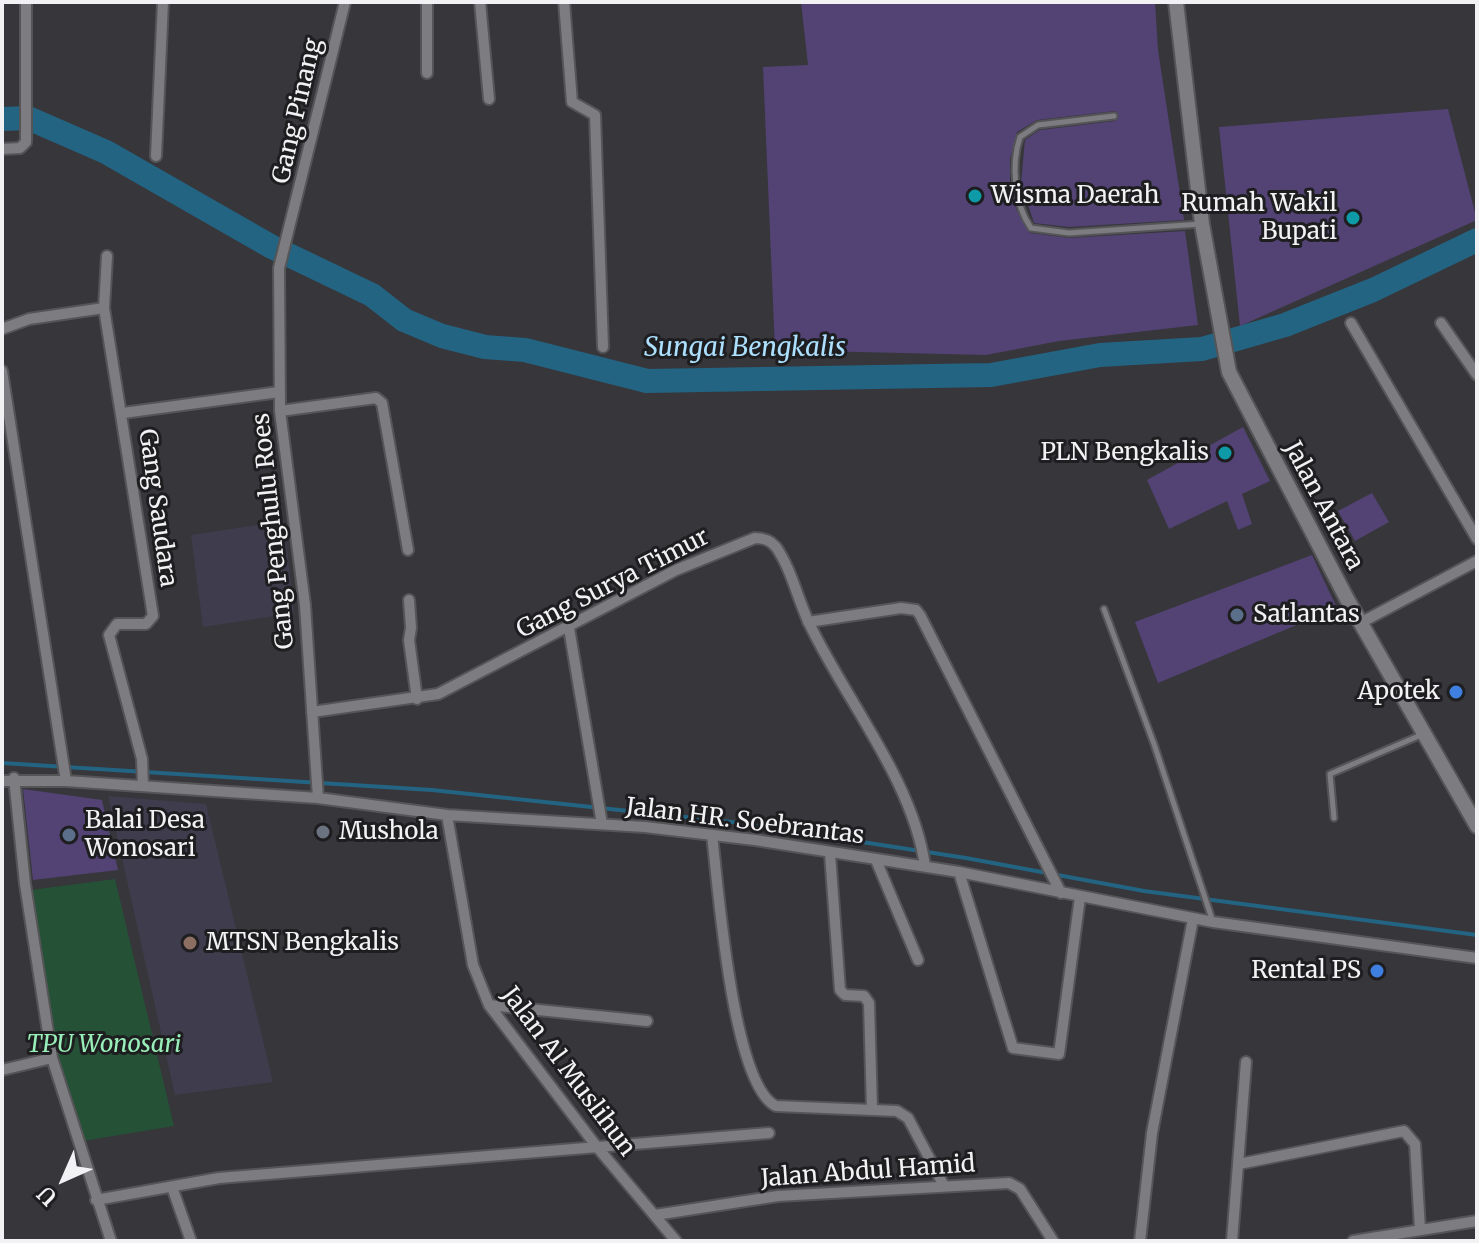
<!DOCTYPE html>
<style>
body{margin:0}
#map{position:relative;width:1479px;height:1243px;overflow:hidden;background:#37363a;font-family:Merriweather,serif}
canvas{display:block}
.frame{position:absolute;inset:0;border:4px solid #f2f2f4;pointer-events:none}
.north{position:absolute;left:24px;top:1139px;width:80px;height:80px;-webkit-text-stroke:6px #1e1e20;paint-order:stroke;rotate:225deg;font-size:22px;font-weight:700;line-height:32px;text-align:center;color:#f2f2f4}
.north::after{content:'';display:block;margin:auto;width:28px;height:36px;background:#f2f2f4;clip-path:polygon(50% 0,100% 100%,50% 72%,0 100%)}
</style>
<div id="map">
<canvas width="1479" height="1243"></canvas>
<div class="frame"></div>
<div class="north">U</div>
</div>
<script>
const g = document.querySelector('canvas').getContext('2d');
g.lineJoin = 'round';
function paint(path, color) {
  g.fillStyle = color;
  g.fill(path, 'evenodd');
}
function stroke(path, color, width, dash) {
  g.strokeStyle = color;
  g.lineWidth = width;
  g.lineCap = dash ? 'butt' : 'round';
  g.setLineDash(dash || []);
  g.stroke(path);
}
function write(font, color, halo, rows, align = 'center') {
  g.font = font + ' Merriweather,serif';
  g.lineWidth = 6;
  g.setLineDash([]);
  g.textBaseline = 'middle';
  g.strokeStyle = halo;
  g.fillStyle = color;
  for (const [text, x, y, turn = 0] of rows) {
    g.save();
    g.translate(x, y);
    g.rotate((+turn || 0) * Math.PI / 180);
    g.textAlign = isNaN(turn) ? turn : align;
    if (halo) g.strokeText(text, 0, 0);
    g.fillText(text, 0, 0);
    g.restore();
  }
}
paint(new Path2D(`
 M284,521l10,92 -91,14 -12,-92z
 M108,796l98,8 67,278 -98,13z`), '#3f3c4e');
paint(new Path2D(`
 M115,879l59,247 -91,15 -26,-82 -26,-169z`), '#255137');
stroke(new Path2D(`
 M2,763l430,27 300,32 234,36 178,33 333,44`), '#236483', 4);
stroke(new Path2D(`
 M2,119l26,-1 78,34 166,95 100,48 32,25 38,16 43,11 40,3 122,31 344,-6 109,-20 102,-6 83,-24 88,-35 104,-50`), '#236483', 24);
paint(new Path2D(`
 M801,2h354l3,48 26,170 -115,7 -35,-4 -13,-40 4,-43 15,-10 75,-9 4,-5 -4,-5 -78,9 -20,12 -7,27v25l6,25 14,24 39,5 116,-7 13,94 -139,16 -73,14 -211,-5 -12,-283 45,-2z
 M1448,109l29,111 -237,106 -21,-199z
 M1243,427l27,54 -28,13 10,30 -14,6 -11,-29 -58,28 -22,-49z
 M1372,493l17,29 -34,19 -17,-30z
 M1312,555l25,53 -179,75 -23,-61z
 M23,789l79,11 16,70 -85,10z`), '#534375');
const lane = new Path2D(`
 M1114,116l-76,9 -18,12c-9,27 -6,67 11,91l38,5 132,-9
 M1104,609l50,135 59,178
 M1334,818l-4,-44 91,-39`);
const street = new Path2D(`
 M427,2v71
 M480,2l9,97
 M564,2l8,100 23,13 8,232
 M2,149l18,-1 6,-6v-140
 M156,156l7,-154
 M107,256l-3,52 49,308 -7,8h-29l-8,11 33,124 1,27
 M1351,323l126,216
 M1441,323l36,52
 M2,329l27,-10 75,-11
 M2,371l64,410
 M280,411l96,-13 6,5 26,147
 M123,413l156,-21
 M409,600l2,28 -2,12 8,59
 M808,622l93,-14 15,2 4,5 141,278
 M1362,622l115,-61
 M569,628l33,196
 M312,712l126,-18 238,-124 79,-32c9,0 15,2 21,9 16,23 22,54 34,78 37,77 103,156 115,241
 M14,778l11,106 27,174 59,183
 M2,781h64l252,17 129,17 198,12 110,13 204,32 254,50 264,36
 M318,798l-13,-193 -25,-194 -1,-143 66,-266
 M447,815l26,150 16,40 108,142 79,94
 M712,835c6,49 20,250 64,271l121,5 11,7 35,66
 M830,854l10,136 5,5 19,1 5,7 3,106
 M876,860l42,100
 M959,872l54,176 46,6 21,-157
 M489,1005l158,16
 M2,1070l50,-12
 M1239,1164l165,-33 11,13 5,86
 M172,1187l19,54
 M96,1200l123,-22 550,-45
 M655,1215l123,-19 231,-13 11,6 33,52
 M1140,1241l12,-108 41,-214
 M1232,1241l14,-179
 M1353,1241l124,-20`);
const secondary = new Path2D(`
 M1176,2l26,222 27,148 118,227 130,227`);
stroke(lane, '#555558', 9);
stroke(street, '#555558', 14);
stroke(secondary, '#555558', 18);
stroke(lane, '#7d7c80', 5);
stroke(street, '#7d7c80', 10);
stroke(secondary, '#7d7c80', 14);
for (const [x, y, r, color] of [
 [975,196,8,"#0f9aa8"],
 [1353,218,8,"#0f9aa8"],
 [1225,453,8,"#0f9aa8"],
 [1237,615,8,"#5c6f8a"],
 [1456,692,8,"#3f7fe0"],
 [323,832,8,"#6b7280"],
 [69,835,8,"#5c6f8a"],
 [190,943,8,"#8d6e63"],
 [1377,971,8,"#3f7fe0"]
]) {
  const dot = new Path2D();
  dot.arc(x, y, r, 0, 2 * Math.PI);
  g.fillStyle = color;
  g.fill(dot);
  stroke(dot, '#1e1e20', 3);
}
write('24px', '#f2f2f4', '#1e1e20', [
 ["Gang Pinang",298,111,-77],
 ["Jalan Antara",1323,506,62],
 ["Gang Saudara",157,508,82],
 ["Gang Penghulu Roes",274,531,-96],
 ["Gang Surya Timur",613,584,-27],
 ["Jalan HR. Soebrantas",745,822,7],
 ["Jalan Al Muslihun",568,1072,53],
 ["Jalan Abdul Hamid",868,1172,-4]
]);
write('24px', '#f2f2f4', '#1e1e20', [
 ["Wisma Daerah",991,196],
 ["Rumah Wakil",1337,204,"right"],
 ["Bupati",1337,232,"right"],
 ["PLN Bengkalis",1209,453,"right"],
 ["Satlantas",1253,615],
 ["Apotek",1440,692,"right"],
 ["Balai Desa",85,821],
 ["Wonosari",85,849],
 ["Mushola",339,832],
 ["MTSN Bengkalis",206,943],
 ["Rental PS",1361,971,"right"]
], 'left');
write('italic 24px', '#99efb9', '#1e1e20', [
 ["TPU Wonosari",104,1045]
]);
write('italic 26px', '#ace0fe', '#1e1e20', [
 ["Sungai Bengkalis",745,349]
]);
</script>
